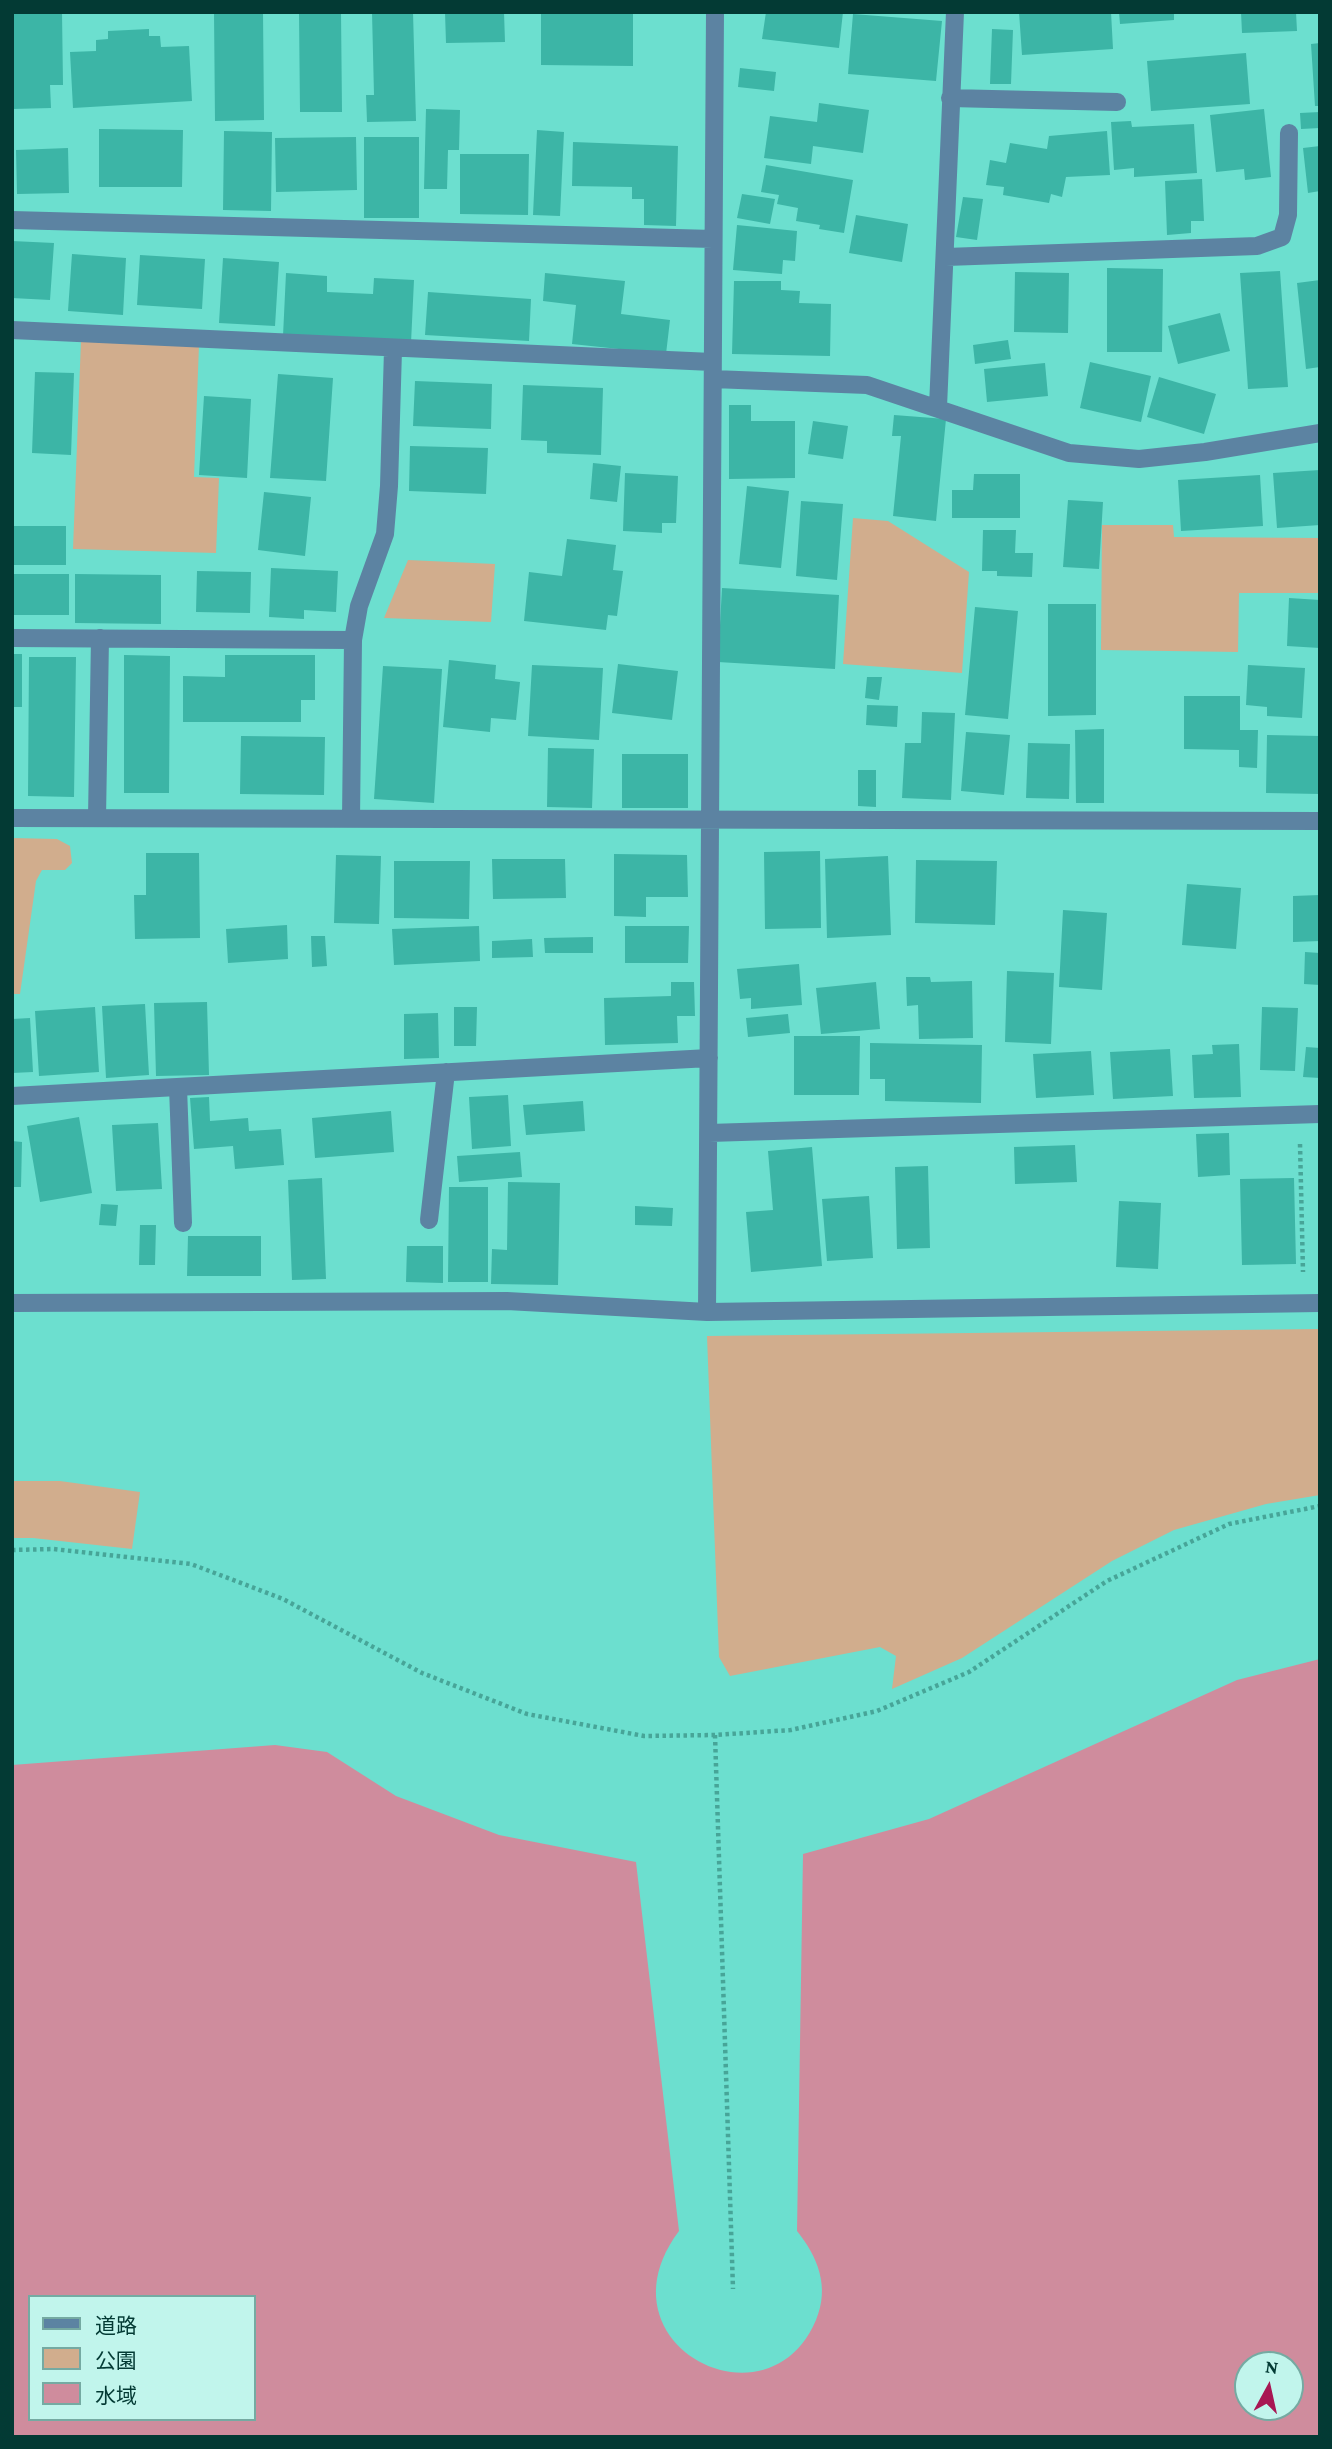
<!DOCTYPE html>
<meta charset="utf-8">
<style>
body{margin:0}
#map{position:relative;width:1332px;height:2449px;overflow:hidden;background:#6cdfcf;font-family:"Crimson Pro","Noto Sans JP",serif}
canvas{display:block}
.frame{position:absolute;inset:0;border:14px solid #033a34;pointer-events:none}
.legend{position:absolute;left:28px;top:2295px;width:228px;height:126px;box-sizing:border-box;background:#c1f5ec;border:2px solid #75aaa2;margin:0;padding:9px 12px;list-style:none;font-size:21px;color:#033a34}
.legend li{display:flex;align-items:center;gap:14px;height:35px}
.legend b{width:35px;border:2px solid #75aaa2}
.north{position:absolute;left:1234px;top:2351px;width:70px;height:70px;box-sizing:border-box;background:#c1f5ec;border:2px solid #75aaa2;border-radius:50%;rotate:8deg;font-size:19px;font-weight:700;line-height:28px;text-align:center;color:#033a34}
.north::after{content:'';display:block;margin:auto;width:24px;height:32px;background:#a81753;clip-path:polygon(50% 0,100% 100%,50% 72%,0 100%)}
</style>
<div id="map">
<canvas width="1332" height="2449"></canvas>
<div class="frame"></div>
<ul class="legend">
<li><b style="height:9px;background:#5c83a2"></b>道路</li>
<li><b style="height:19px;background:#d1ad8d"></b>公園</li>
<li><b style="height:19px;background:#cf8c9d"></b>水域</li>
</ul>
<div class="north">N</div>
</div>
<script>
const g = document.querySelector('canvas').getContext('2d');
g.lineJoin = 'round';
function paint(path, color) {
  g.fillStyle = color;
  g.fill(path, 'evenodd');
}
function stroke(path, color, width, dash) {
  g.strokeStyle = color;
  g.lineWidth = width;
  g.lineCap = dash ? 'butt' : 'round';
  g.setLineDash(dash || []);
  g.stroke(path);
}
paint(new Path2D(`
 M81,340l118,5 -5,132 25,1 -3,75 -143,-4z
 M853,518l35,3 81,51 -7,101 -119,-9z
 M1102,525h71l1,12 146,1v55h-81l-1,59 -137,-2z
 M408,560l87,4 -4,58 -107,-4z
 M12,838l45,1 13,7 2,17 -7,7h-23l-6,11 -16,113h-8z
 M1320,1329v166l-54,9 -92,26 -62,31 -150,97 -70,31 4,-33 -16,-9 -150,29 -11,-19 -12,-321z
 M12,1481h48l80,11 -8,57 -99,-11h-21z`), '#d1ad8d');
paint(new Path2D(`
 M1320,1659v778h-1308v-672l263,-20 52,7 69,44 103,39 137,27 43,369c-85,113 89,203 137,89 14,-33 2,-63 -19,-89l6,-377 126,-35 308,-139zM30,2297h224v122h-224zM1248,2365h42v42h-42z`), '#cf8c9d');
paint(new Path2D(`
 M12,12h50l1,73h-13l1,23 -39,1z
 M214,12h49l1,108 -49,1z
 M299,12h42l1,100h-42z
 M372,12h41l3,109 -49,1 -1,-27h8z
 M445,12h59l1,30 -59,1z
 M541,12h92v54l-92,-1z
 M766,12h77l-4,36 -77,-9z
 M1019,12h92l2,37 -91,6z
 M1119,12h55v8l-54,4z
 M1241,12h55l1,19 -55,2z
 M853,14l89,7 -6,60 -88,-7z
 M149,29v7h11l1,11 28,-1 3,55 -119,7 -3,-56 26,-1v-11l12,-1v-8z
 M992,29l21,1 -2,54h-21z
 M1320,43v63h-5l-4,-62z
 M1246,53l4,51 -99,7 -4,-50z
 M740,68l36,4 -2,19 -36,-4z
 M819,103l50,7 -6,43 -50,-7 -2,18 -47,-6 6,-42 47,6z
 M426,109l34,1 -1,40h-11l-1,39h-23z
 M1264,109l7,68 -26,3 -1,-11 -28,3 -6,-57z
 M1320,112v16l-19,1 -1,-16z
 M1131,121l1,6 62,-3 3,49 -63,4v-9l-20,2 -3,-48z
 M99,129l84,1 -1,57h-83z
 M537,130l27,2 -4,84 -27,-1z
 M224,131l48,1 -1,79 -48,-1z
 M1107,131l3,44 -44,2 -4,20 -11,-3 -2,9 -46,-8 1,-8 -18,-2 4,-25 16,3 4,-20 37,6 2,-13z
 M356,137l1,53 -81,2 -1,-54z
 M364,137h55v81h-55z
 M573,142l105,4 -2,80 -32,-1v-26h-12v-12l-60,-1z
 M1320,146v45l-12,2 -5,-45z
 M68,148l1,45 -52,1 -1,-44z
 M460,154h69l-1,61 -68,-1z
 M766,165l87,15 -9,53 -25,-4 1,-4 -24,-4 2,-13 -21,-4 2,-9 -18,-3z
 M1202,179l2,42h-13v12l-24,2 -2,-54z
 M742,194l33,5 -5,25 -33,-6z
 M963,197l20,2 -6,41 -21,-3z
 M856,215l52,9 -6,38 -53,-9z
 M737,225l60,6 -2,30 -12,-1 -1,14 -49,-4z
 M12,241l42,2 -4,57 -38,-2z
 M72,254l54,4 -3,57 -55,-4z
 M140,255l65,4 -3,50 -65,-4z
 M223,258l56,4 -4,64 -56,-3z
 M1107,268l56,1 -1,83h-55z
 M1280,271l8,116 -40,2 -8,-116z
 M1015,272l54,1 -1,60 -54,-1z
 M286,273l41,3v16l46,2 1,-16 40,2 -3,63 -128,-7z
 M545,273l80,8 -4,33 49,6 -4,34 -94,-10 4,-39 -33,-4z
 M1320,280v87l-14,2 -9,-86z
 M734,281h47v9l19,1 -1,12 32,1 -1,52 -98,-2z
 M428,292l103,7 -2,42 -104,-6z
 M1220,313l10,38 -52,13 -10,-38z
 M1008,340l3,19 -36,5 -2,-19z
 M1090,362l61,14 -10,46 -61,-14z
 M1045,363l3,33 -61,6 -3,-33z
 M35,372l39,1 -3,82 -39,-2z
 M278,374l55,4 -7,103 -56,-3z
 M1159,377l57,17 -12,40 -57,-17z
 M415,381l77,3 -1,45 -78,-3z
 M523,385l80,3 -2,67 -54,-2v-12l-26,-1z
 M204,396l47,3 -4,79 -48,-3z
 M729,405h22v16h44v57l-66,1z
 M894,415l52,4 -10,102 -43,-5 8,-80h-9z
 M813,421l35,5 -5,33 -35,-5z
 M410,446l78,2 -2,46 -77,-3z
 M593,463l28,3 -4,36 -27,-3z
 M1320,470v55l-43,3 -4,-55z
 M625,473l53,3 -2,47h-14v10l-39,-2z
 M974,474h46v44h-68v-28h21z
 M1260,475l3,51 -82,5 -3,-51z
 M747,486l42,5 -8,77 -42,-4z
 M264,492l47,5 -6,59 -47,-6z
 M1068,500l35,2 -4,67 -36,-2z
 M801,501l42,3 -6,76 -41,-4z
 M12,526h54v39h-54z
 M983,530h33l-1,23h18l-1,24 -35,-1v-5h-15z
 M567,539l49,6 -3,25 10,1 -6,45 -9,-1 -2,15 -82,-9 5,-49 33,4z
 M271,568l67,3 -2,41 -32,-2v9l-35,-2z
 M197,571l54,1 -1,41 -54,-1z
 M12,574h57v41h-57z
 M75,574l86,1v49l-86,-1z
 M722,588l117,7 -4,74 -117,-7z
 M1289,598l31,2v48l-33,-2z
 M1048,604h48v111l-48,1z
 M975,607l43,4 -10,108 -43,-4z
 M12,654h10v53h-10z
 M124,655l46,1 -1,137h-45z
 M225,655h90v45h-14v22h-118v-46l42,1z
 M29,657h47l-2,140 -46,-1z
 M449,660l47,5 -1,14 25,3 -4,38 -25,-2 -1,14 -47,-5z
 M618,664l60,7 -6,49 -60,-7z
 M532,665l71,3 -4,72 -71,-4z
 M1248,665l57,3 -3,50 -35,-2v-9l-21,-2z
 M383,666l59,3 -8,134 -60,-4z
 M867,677h15l-3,23 -14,-2z
 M1184,696h56v34h18l-1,38 -18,-1v-17l-55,-1z
 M867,705l31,1 -1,21 -31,-2z
 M922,712l33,1 -4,87 -49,-2 3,-55h16z
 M1104,729v74h-28l-1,-73z
 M966,732l44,3 -6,60 -43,-4z
 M1267,735l53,1v58l-54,-1z
 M241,736l84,1 -1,58 -84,-1z
 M1028,743l42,1 -1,55 -43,-1z
 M548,748l46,1 -2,59 -45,-1z
 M622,754h66v54h-66z
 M858,770h18v37l-18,-1z
 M820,851l1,77 -56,1 -1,-77z
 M146,853h53l1,85 -65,1 -1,-44h12z
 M614,854l73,1 1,42h-42v20l-32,-1z
 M336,855l45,1 -2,68 -45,-1z
 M888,856l3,79 -64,3 -2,-79z
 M492,859h73l1,39 -73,1z
 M916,860l81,1 -2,64 -80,-2z
 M394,861h76l-1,58 -75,-1z
 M1187,884l54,4 -5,61 -54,-4z
 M1320,895v46l-27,1v-46z
 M1063,910l44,3 -5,77 -43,-3z
 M287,925l1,34 -60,4 -2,-34z
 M479,926l1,35 -86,4 -2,-36z
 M625,926h64l-1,37h-63z
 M311,936h14l2,30 -15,1z
 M593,937v16h-48l-1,-15z
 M532,939l1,18 -41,1v-17z
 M1305,952l15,1v32l-16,-1z
 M799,964l3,41 -51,4v-11l-11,1 -3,-30z
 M1007,971l47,2 -3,71 -46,-2z
 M906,977h24l1,5 41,-1 1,57 -54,1 -1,-34 -11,1z
 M671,982h23l1,34h-18l1,27 -73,2 -1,-47 67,-2z
 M876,982l4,47 -59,5 -5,-46z
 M207,1002l2,73 -53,1 -2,-73z
 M145,1004l4,71 -43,3 -4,-72z
 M95,1007l4,65 -60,4 -4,-65z
 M454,1007h23l-1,39h-22z
 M1262,1007l36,1 -3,63 -35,-1z
 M438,1013l1,45 -35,1v-45z
 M788,1014l2,19 -42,4 -2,-19z
 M30,1018l3,54 -21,1v-54z
 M794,1036h66l-1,59h-65z
 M870,1043l112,2 -1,58 -96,-2v-22h-15z
 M1239,1044l2,53 -47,1 -2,-43 21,-1 -1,-9z
 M1306,1047l14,1v30l-17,-1z
 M1170,1049l3,47 -60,3 -3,-47z
 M1091,1051l3,44 -58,3 -3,-44z
 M508,1095l3,51 -39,3 -3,-52z
 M209,1097l1,24 38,-3 1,13 32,-2 3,36 -49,4 -2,-23 -39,3 -4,-51z
 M583,1101l2,30 -59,4 -3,-30z
 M391,1111l3,41 -79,6 -3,-40z
 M79,1117l13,76 -52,9 -13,-76z
 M158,1123l4,66 -46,2 -4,-66z
 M1229,1133l1,42 -32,2 -2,-43z
 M12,1141l10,1 -1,45h-9z
 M1075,1145l2,37 -62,2 -1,-37z
 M812,1147l10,119 -71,6 -5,-60 27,-2 -5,-59z
 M520,1152l2,25 -63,5 -2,-26z
 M928,1166l2,82 -33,1 -2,-82z
 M322,1178l4,101 -34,1 -4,-100z
 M1294,1178l2,86 -54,1 -2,-86z
 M508,1182l52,1 -2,102 -67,-1 1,-35 15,1z
 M449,1187h39v95h-40z
 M869,1196l4,62 -46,3 -5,-62z
 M1119,1201l42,2 -3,66 -42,-2z
 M101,1204l17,1 -2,21 -17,-1z
 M635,1206l38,2 -1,18 -37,-1z
 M140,1225h16l-1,40h-16z
 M188,1236h73v40h-74z
 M407,1246h36v37l-37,-1z`), '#3cb5a6');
stroke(new Path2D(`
 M1300,1144l3,128
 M12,1550l41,-1 138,15 92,35 139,74 105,41 117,22 71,-1 76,-5 86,-19 92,-39 138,-91 122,-57 91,-18
 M715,1735l18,554`), '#47a598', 4.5, [3.5, 3.5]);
stroke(new Path2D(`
 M950,98l167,4
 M12,220l701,19
 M946,257l311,-11 25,-9 6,-22 1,-82
 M12,330l700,32
 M713,379l154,6 202,68 70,6 66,-7 115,-19
 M938,407l17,-395
 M12,638l341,2
 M12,818l1308,3
 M97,818l3,-180
 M351,819l2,-179 6,-34 26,-72 4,-48 4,-136
 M178,1087l5,136
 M12,1096l697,-38
 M709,1133l611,-19
 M429,1220l17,-148
 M12,1303l495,-2 200,11 613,-9
 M707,1312l8,-1300`), '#5c83a2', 18);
</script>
